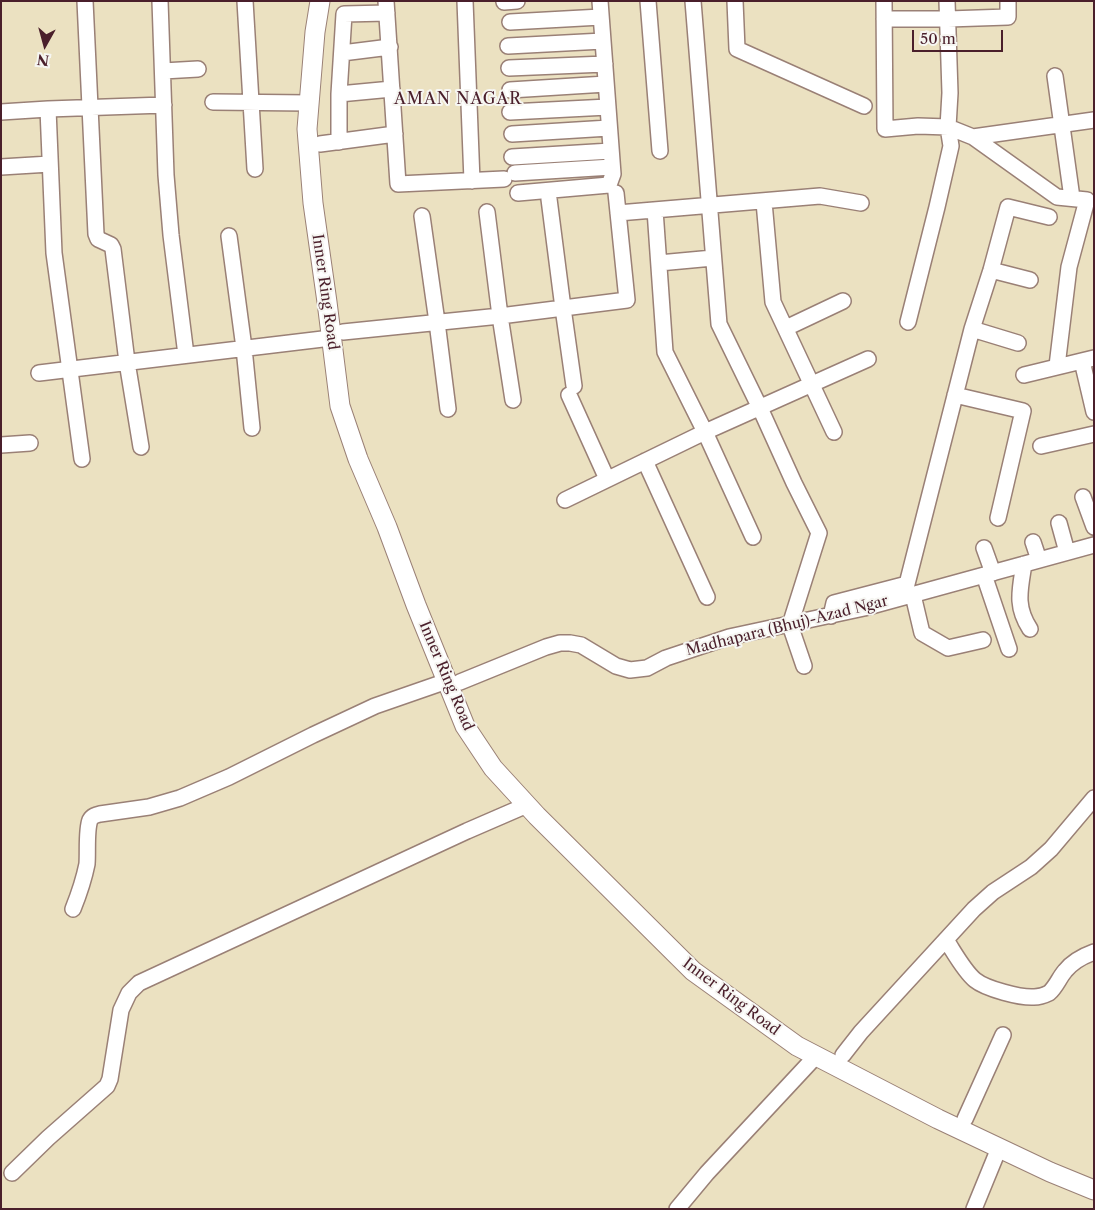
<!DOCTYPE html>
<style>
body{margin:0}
#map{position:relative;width:1095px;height:1210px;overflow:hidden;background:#ebe1c1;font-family:"Libre Caslon Text",serif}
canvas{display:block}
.frame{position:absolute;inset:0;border:2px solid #4a1f2b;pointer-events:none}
.north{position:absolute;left:20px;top:20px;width:50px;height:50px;-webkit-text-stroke:4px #f6f6f2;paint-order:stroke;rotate:187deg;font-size:14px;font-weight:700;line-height:20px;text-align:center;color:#4a1f2b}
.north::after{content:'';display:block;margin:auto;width:18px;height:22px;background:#4a1f2b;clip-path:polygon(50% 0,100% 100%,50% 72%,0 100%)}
.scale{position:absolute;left:912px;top:30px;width:91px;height:22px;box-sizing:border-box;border:2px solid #4a1f2b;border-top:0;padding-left:6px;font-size:15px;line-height:18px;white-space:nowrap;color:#4a1f2b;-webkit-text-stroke:4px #f6f6f2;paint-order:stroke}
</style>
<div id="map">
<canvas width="1095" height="1210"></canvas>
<div class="frame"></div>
<div class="north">N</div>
<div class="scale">50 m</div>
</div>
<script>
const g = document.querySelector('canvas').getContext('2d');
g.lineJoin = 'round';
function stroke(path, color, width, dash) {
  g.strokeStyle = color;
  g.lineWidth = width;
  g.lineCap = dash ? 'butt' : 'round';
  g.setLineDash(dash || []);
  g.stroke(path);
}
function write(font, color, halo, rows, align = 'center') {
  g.font = font + ' "Libre Caslon Text",serif';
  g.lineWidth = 4;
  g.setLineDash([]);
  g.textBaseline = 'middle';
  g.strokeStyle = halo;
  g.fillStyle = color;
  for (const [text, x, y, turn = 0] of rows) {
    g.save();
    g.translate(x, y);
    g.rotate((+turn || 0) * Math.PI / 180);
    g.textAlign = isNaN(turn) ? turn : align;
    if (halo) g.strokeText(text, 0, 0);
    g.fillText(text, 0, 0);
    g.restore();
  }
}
const minor = new Path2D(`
 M85,1l11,233 2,5 13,6 2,4 14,113 14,85
 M160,1l6,174 5,60 15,120
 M245,1l10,168
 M386,1l12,183 106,-5
 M465,1l7,180
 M648,1l12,150
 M693,1l26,323 41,84 34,75 25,50 -29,92 14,41
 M735,1l2,48 127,57
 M884,1l1,128 33,-3 30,1 25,10 121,-17
 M504,2l13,-1
 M884,19h64l60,-2v-16
 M510,22l91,-5
 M508,46l95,-5
 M342,53l48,-6
 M509,68l96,-4
 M163,71l35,-2
 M1055,76l17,122
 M510,90l96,-6
 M339,94l53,-5
 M213,102l96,1
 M48,109l6,144 28,206
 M1,112l47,-3 116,-4
 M510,112l98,-5
 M512,134l97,-6
 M973,137l84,60 30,3 -18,67 -12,99
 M339,142v-48l5,-80 43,-1
 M320,144l75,-10
 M512,157l99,-6
 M1,167l49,-3
 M515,173l97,-6
 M518,193l91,-8 4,-11 -13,-173
 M549,199l14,109 11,78
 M764,202l9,100 61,130
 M655,210l10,142 40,80 48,105
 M487,212l13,104 13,84
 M618,213l202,-17 41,7
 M422,216l15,106 11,87
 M229,236l15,112 8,80
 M659,263l54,-5
 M991,270l39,10
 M908,322l29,-115 14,-61 -3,-19 2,-34 -3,-92
 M786,328l57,-27
 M972,329l46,14
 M343,332l157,-16 127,-16 -11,-107
 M1082,361l12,51
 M39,373l292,-35
 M1024,375l70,-17
 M569,395l38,84
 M955,395l68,16 -25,107
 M1,445l29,-2
 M1041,446l53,-12
 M645,461l62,136
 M1083,497l11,30
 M565,500l140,-68 163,-73
 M1059,523l8,29
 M1033,542l6,18
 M984,548l9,25
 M1024,564c-4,26 -9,42 6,65
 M984,575l25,74
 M913,595l9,38 26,15 35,-8
 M831,616l3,-13 73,-19 65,-255 19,-59 17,-63 41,10
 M460,682l86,-35 14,-4h10l11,2 35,21 14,4 17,-2 19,-10 63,-21 135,-29 230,-63
 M73,909c6,-15 11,-30 14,-45 1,-12 -1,-34 3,-44 2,-4 6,-5 10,-6l49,-7 31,-9 49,-21 84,-42 62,-29 72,-25
 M946,940c8,12 18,31 29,40 11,9 46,18 59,17 5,0 11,-2 15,-4 7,-6 10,-15 16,-22 7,-9 18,-15 29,-19
 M843,1055l18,-23 113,-123 19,-17 38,-25 20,-18 43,-51
 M965,1119l38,-84
 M12,1173l36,-35 59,-52 3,-7 11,-69 8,-17 10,-10 328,-152 60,-26
 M677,1209l30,-36 109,-117
 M974,1209l25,-61`);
const major = new Path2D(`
 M320,1l-5,31 -8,97 6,74 14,99 13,104 18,53 29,68 29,78 49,121 28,42 44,48 156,155 104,75 141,73 112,53 44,18`);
stroke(minor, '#9a8076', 18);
stroke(major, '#9a8076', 21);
stroke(minor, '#fff', 15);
stroke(major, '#fff', 19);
write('15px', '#4a1f2b', '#f6f6f2', [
 ["Inner Ring Road",325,292,82],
 ["Madhapara (Bhuj)-Azad Ngar",787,626,-14],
 ["Inner Ring Road",446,676,67],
 ["Inner Ring Road",731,997,37]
]);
g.letterSpacing = '1px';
write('16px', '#4a1f2b', '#f6f6f2', [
 ["AMAN NAGAR",458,99]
]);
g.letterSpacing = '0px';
</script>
